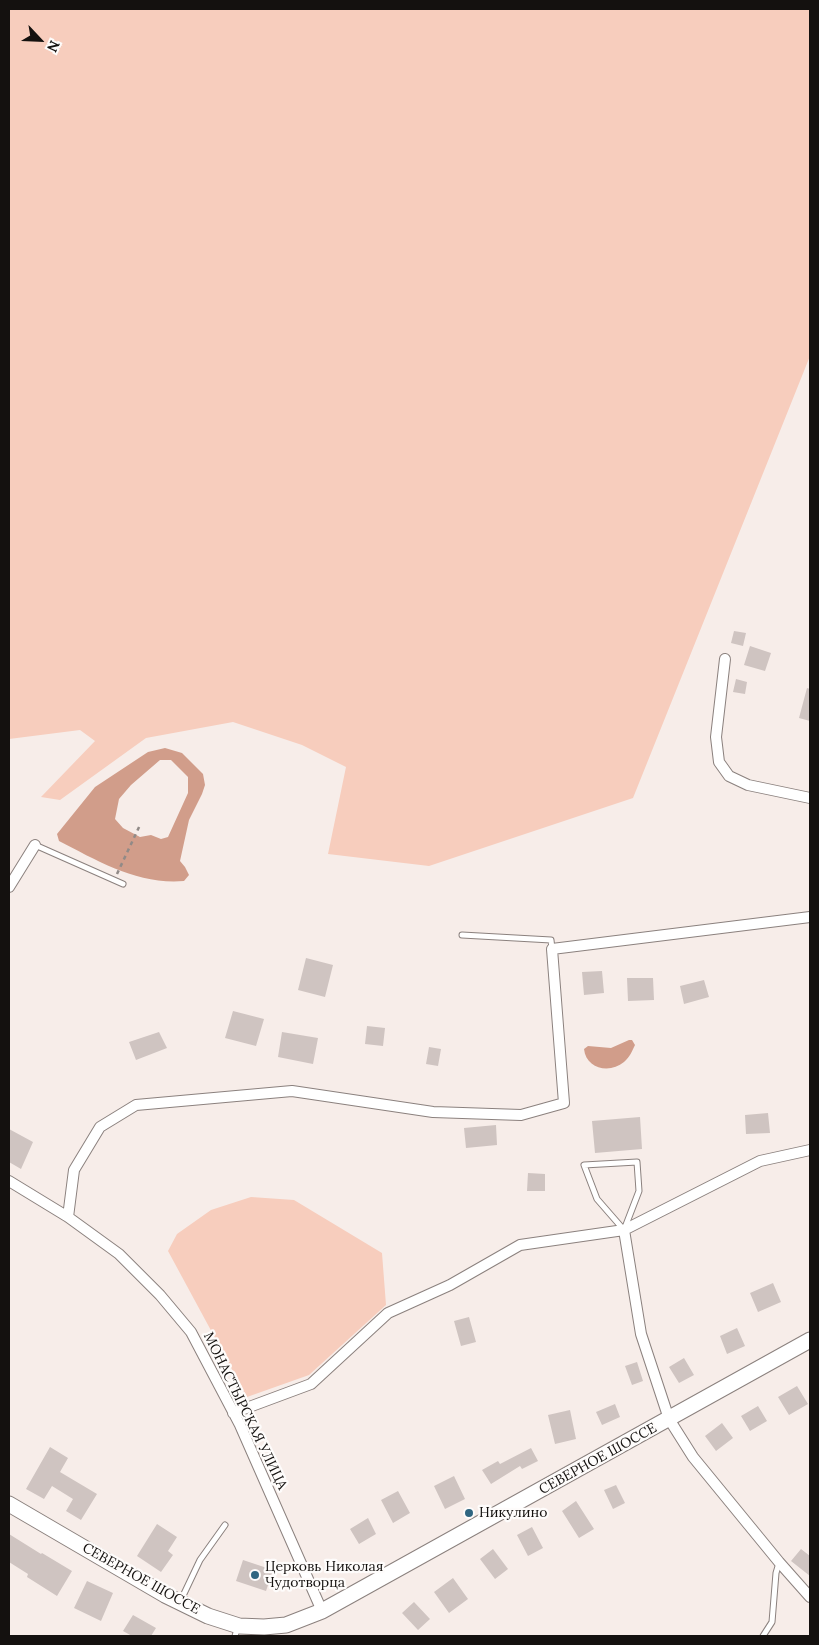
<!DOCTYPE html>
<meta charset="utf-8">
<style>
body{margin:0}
#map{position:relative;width:819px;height:1645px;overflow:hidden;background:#f7ede9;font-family:Lora,serif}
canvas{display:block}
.frame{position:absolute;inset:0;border:10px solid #14110f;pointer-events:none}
.north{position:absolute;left:15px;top:15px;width:50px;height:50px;-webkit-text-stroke:4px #fefcfb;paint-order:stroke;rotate:115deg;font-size:14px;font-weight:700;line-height:20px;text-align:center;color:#14110f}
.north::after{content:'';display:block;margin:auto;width:18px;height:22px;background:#14110f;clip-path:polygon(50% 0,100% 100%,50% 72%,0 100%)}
</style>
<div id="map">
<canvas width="819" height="1645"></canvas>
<div class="frame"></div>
<div class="north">N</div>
</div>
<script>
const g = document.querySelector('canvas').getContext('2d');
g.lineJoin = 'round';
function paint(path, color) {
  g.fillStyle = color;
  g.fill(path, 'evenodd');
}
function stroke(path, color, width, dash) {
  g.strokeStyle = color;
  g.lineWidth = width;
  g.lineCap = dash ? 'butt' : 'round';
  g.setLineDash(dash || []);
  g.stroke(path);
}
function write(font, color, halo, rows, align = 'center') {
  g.font = font + ' Lora,serif';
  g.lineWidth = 4.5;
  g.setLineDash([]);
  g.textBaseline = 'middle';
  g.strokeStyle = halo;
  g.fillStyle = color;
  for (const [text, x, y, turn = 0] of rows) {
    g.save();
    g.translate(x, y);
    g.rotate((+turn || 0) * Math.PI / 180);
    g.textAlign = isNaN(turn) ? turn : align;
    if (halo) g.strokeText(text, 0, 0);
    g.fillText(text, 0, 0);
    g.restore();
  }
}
paint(new Path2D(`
 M9,9h801v347l-177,442 -204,68 -101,-12 18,-87 -44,-22 -69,-23 -87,16 -86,62 -19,-3 54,-56 -15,-11 -71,9z
 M251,1197l43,3 88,53 4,52 -77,70 -62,22 -79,-146 9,-17 34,-24z`), '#f7cdbd');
paint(new Path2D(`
 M165,748l17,5 21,21 2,11 -3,9 -13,26 -9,41 5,6 4,8 -5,6c-46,4 -86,-20 -125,-40l-2,-7 38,-47 53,-35zM160,760h11l17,17v16l-20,44 -7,2 -10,-4 -11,2 -17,-9 -8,-9 4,-20 12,-14z
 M629,1040h3l3,5c-3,6 -5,12 -11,17 -14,12 -38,7 -40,-13l4,-3 23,2z`), '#d19d8a');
paint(new Path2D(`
 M734,631l12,2 -3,13 -12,-3z
 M750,646l21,7 -6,18 -21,-6z
 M736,679l11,3 -2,12 -12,-2z
 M807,688l3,1v32l-11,-3z
 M306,958l27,7 -8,32 -27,-7z
 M602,971l2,22 -20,2 -2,-23z
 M627,978h26l1,22 -26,1z
 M704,980l5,17 -25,7 -4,-18z
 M233,1011l31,8 -8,27 -31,-8z
 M367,1026l18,2 -2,18 -18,-2z
 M159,1032l8,16 -31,12 -7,-18z
 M282,1032l36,6 -5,26 -35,-7z
 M429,1047l12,2 -3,17 -12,-2z
 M768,1113l2,20 -24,1 -1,-19z
 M640,1117l2,32 -47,4 -3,-32z
 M496,1125l1,20 -31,3 -2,-20z
 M9,1129l24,13 -12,27 -12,-7z
 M528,1173l17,1v17h-18z
 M773,1283l8,19 -23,10 -8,-19z
 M469,1317l7,25 -15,4 -7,-25z
 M737,1328l8,18 -18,8 -7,-18z
 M684,1358l10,17 -15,8 -10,-16z
 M637,1362l6,19 -11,4 -7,-19z
 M797,1386l11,18 -19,11 -11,-18z
 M615,1404l5,13 -18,8 -6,-13z
 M758,1406l9,15 -17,10 -9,-15z
 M570,1410l6,29 -21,5 -7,-29z
 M722,1423l11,15 -17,13 -11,-15z
 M50,1447l18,11 -8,14 37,22 -16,26 -15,-9 7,-12 -21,-13 -8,13 -18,-10z
 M531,1448l7,13 -16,8 -2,-3 -29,18 -9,-14 16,-9 2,3z
 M454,1476l11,23 -20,10 -11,-23z
 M616,1485l9,18 -12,6 -9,-19z
 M398,1491l12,22 -17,10 -12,-23z
 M576,1501l18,28 -15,9 -17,-27z
 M368,1518l8,16 -17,10 -9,-15z
 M157,1524l20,13 -9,14 5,4 -12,17 -24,-16z
 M532,1527l11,21 -15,8 -11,-21z
 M9,1534l32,20 1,-1 30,18 -15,25 -30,-19 1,-3 -19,-12z
 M493,1549l15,20 -13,10 -15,-20z
 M801,1549l9,7v20l-19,-15z
 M243,1560l30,10 -7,21 -30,-10z
 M453,1578l15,21 -19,14 -15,-21z
 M87,1581l26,12 -12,28 -27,-13z
 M414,1602l16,17 -12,11 -16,-17z
 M133,1615l23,13 -5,8h-19l-9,-5z`), '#cfc4c1');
const lane = new Path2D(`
 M35,845l88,39
 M462,935l89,5 1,9
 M637,1162l2,29 -15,39 -27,-31 -13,-34z
 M181,1600l19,-40 25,-35
 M235,1636l3,-10
 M763,1636l9,-14 4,-49 3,-10`);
const street = new Path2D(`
 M725,659l-9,78 3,25 10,14 19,9 62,13
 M9,887l26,-42
 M9,1181l59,36 51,37 41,41 31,37 49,93 82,186
 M68,1217l6,-47 26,-43 36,-22 156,-14 141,21 88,3 43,-12 -12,-154 258,-32
 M624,1230l17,104 28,85 24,38 86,105 31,35
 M233,1413l78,-29 77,-71 62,-28 70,-40 104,-15 136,-69 50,-11`);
const secondary = new Path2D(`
 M9,1504l156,91 43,21 31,10 25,1 22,-2 36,-14 488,-271`);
stroke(lane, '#8b817e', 7);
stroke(street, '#8b817e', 12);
stroke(secondary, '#8b817e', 17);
stroke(new Path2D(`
 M117,874l23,-49`), '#918a87', 2.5, [4, 4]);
stroke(lane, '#fff', 5);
stroke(street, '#fff', 10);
stroke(secondary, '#fff', 15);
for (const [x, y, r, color] of [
 [469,1513,5,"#306681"],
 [255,1575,5,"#306681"]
]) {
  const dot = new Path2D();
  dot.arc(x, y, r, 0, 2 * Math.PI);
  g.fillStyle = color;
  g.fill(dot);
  stroke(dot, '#fefcfb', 2);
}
write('14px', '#14110f', '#fefcfb', [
 ["МОНАСТЫРСКАЯ УЛИЦА",245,1411,64],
 ["СЕВЕРНОЕ ШОССЕ",598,1459,-29],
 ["СЕВЕРНОЕ ШОССЕ",141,1579,29]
]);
write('14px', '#14110f', '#fefcfb', [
 ["Никулино",479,1513],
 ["Церковь Николая",265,1567],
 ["Чудотворца",265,1583]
], 'left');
</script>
